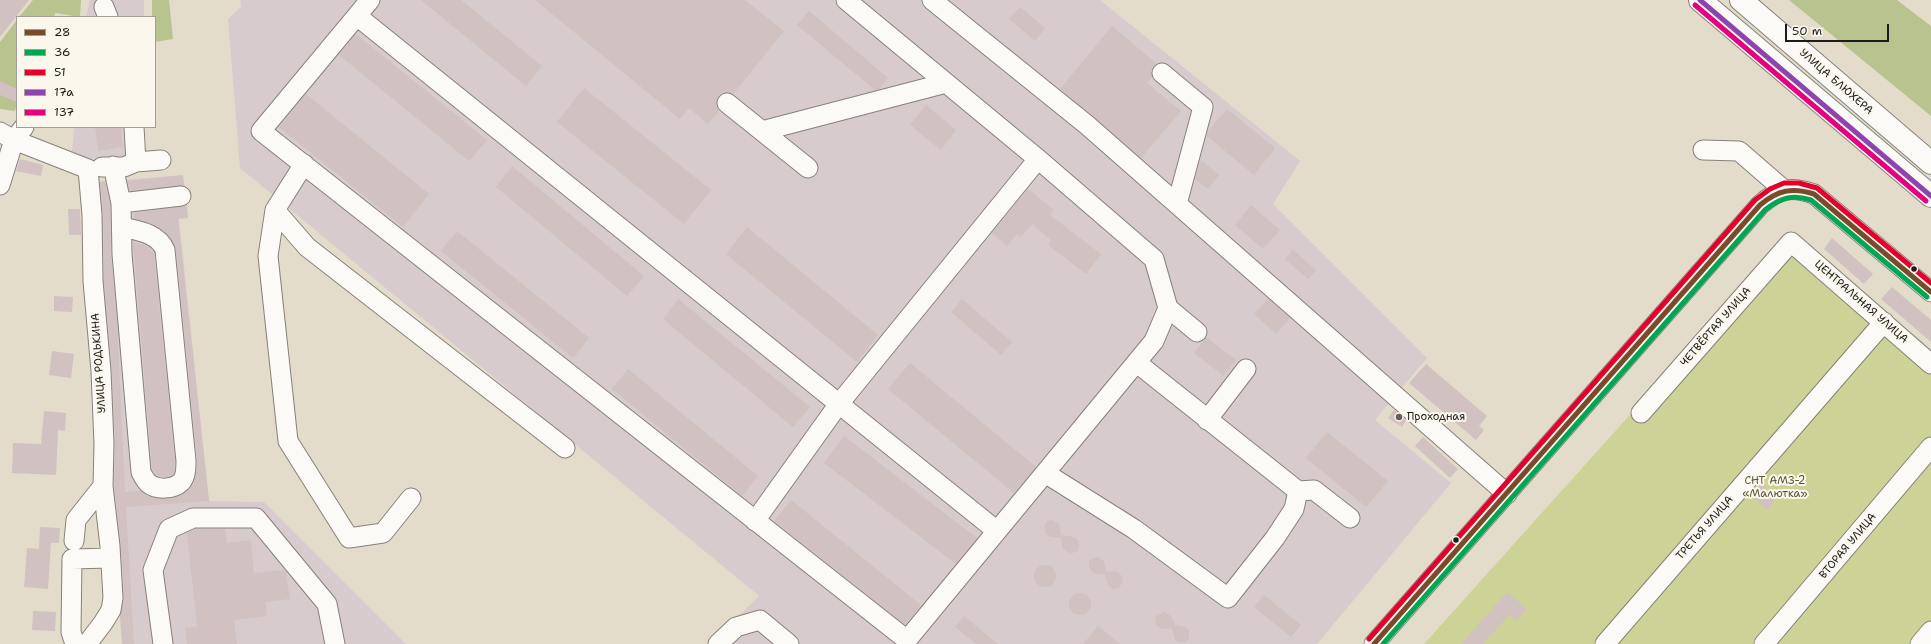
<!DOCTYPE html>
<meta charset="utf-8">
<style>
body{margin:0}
#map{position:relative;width:1931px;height:644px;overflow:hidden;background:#e4dcca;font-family:"Shantell Sans",sans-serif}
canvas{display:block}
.legend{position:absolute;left:16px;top:16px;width:140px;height:112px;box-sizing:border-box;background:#fbf7ec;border:1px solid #a29f99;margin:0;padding:5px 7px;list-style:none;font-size:12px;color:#1c1c1c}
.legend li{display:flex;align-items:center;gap:8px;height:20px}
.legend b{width:20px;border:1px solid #a29f99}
.scale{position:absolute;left:1785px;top:24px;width:104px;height:18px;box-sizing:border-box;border:2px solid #1c1c1c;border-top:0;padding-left:5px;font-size:12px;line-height:14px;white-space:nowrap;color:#1c1c1c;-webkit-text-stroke:3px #fbf7ec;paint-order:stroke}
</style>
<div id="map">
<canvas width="1931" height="644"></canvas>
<ul class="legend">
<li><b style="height:5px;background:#7a4b2a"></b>28</li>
<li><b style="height:5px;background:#00a651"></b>36</li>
<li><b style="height:5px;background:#e4002b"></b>51</li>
<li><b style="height:5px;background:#8e44ad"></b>17a</li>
<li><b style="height:5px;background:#e5007d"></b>137</li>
</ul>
<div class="scale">50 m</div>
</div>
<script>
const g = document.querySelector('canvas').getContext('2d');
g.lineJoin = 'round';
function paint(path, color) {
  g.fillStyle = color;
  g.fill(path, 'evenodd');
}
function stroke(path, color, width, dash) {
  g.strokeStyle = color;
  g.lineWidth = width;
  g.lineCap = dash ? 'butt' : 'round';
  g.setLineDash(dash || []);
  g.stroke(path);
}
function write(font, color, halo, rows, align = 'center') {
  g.font = font + ' "Shantell Sans",sans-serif';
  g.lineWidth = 4;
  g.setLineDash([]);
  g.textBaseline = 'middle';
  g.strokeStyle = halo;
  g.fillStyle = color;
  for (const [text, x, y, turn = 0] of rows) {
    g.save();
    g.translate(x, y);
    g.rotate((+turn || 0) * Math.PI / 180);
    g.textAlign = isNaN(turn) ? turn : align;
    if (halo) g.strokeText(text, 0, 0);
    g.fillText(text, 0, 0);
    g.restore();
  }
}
paint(new Path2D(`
 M90,0h54v17h-58z
 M240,0h860l200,161 -27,43 154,154 -52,62 76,63 -134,161h-607l49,-48 -519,-428 -12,-149 13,-12z
 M74,127h70v28l-51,5 -21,-8z
 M183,175l5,43 -9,1 30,282 55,1 142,142h-284l-25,-462z`), '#d8cbcd');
paint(new Path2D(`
 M1795,231l136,130v283h-507z`), '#cdd296');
paint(new Path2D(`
 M33,0h48l-1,17 -25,-4 -1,4h-35z
 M152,0h17l4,39 -18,3v-25h-3z
 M1789,0h108l34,26v90z
 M17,20v83l-2,8 -15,-2v-67z`), '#b8c390');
paint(new Path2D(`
 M0,0h29l-29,37z
 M421,0h40l81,66 -16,20z
 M535,0h210l39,31 -51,63 -10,-1 -4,3 -3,6 3,9 -11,13 -19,-16 -9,11z
 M1020,7l25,21 -10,13 -26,-22z
 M809,11l79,67 -9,11 -4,1 -78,-65z
 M1112,26l45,38 -4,2 -1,11 -5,6 34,28 -40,47 -81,-69z
 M356,34l131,106 -18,21 -130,-106z
 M0,81l17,8v13l-17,-7z
 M584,88l127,102 -27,34 -127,-102z
 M306,94l123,100 -26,33 -124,-100z
 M926,105l30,25 -15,20 -31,-25z
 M1227,109l48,39 -21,27 -47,-39 1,-5z
 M95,127h26l2,20 -25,4z
 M20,159l23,6 -2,11 -25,-5z
 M1201,160l18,15 -11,14 -13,-10z
 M512,166l132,110 -17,20 -131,-109z
 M183,175l1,11 -54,5 -3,-10z
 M105,181l5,23 1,50 6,65 8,173 16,-1 12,7h19l16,-7 6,-8 2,-8 1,-15 -21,-211 -5,-10 -7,-8 -12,-7 -18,-5v-6l53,-8 1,13 -10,1 31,282 -83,6 8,137h-12l-2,-28 4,-19 -3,-52 -7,-60 1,-41 -3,-73 -8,-91 -1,-65 -3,-33z
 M1028,189l26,21 -4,5 51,39 -15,20 -38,-29 3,-5 -19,-16 -11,13 -4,-3 -10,12 -15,-13z
 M1251,205l29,25 -17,19 -28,-24z
 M68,209h12l1,26h-12z
 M747,227l131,108 -21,27 -131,-108z
 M457,231l132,107 -16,20 -132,-107z
 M1832,238l41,36 -9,10 -40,-35z
 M133,242l14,4 7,7 21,209 -1,11 -7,4 -10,-1 -5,-7z
 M1293,250l23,20 -8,9 -23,-20z
 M1892,287l39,33v22l-50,-43z
 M54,296l19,1 -1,15 -18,-1z
 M678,299l132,108 -17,20 -130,-108z
 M962,299l50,43 -11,13 -50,-43z
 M1268,299l22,19 -14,16 -22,-20z
 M1206,337l30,23 -12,16 -30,-23z
 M52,351l22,3 -3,24 -22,-3z
 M910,363l126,104 -22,26 -126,-104z
 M1426,364l61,52 -8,10 5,4 -8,10 -67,-57z
 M628,369l130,107 -16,20 -130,-107z
 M1394,410l12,10 -4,7 -14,-9z
 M44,411l22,2 -1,18 -7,-1 -2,45 -44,-2 1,-30 28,1z
 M1327,432l61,49 -22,26 -60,-49z
 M844,436l133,102 -21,26 -132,-101z
 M1423,437l35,32 -8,9 -35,-32z
 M1761,484l16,14 -9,12 -17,-14z
 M791,500l130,105 -16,20 -131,-104z
 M1052,520l7,4 2,11 13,2 4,3 1,6 -1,5 -6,2 -5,-1 -4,-4 -3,-11h-9l-5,-3 -2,-8 3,-5z
 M40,527l20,1 -1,15h-8l-3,46 -24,-2 3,-39 12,1z
 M195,529h30l2,14 24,-3 3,33 30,-3 2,2 4,27 -25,3 2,14 -33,4 3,24h-50l-2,-16 12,-1 -10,-94z
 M1097,557l7,4 2,10 12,1 4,4 1,5 -4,7 -6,1 -4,-3 -5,-12h-8l-5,-3 -2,-5v-6z
 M1034 576a11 11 0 1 1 22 0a11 11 0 1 1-22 0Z
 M1507,592l20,17 -11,12 -7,-6 -26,29h-22z
 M1069 604a11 11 0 1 1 22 0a11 11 0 1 1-22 0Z
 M1264,595l37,30 -10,12 -37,-30z
 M33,611l23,1 -1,19 -23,-1z
 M1164,612l7,4 4,9 9,2 5,3v8l-3,4 -6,1 -5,-3 -3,-11h-10l-5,-3 -2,-5 1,-5z
 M964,616l34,28h-22l-21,-17z
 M1098,626l22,18h-37z`), '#d1c1c1');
const minor = new Path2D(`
 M370,0l-109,131 646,509 247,-299 14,-33 -14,-49 -116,-100 -192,-159
 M932,0l155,125 420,369
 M104,7l4,10
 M357,16l640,515
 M1162,73l41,34 -26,97
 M727,103l81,65
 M762,131l184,-48
 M0,132l14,8 74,29 4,46 1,66 8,90 3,73 -1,42 7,60 3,52 -2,12 -8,13 -16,21
 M1703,150l36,1 45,39
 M136,162l25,-2
 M304,164l-29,46 -7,46 20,185 61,97 34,-5 28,-35
 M113,166l8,37 1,51 19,218c2,4 4,8 7,11 8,7 25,7 33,-1 5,-5 5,-14 5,-21l-21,-211c-7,-17 -27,-19 -43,-23
 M102,167h22l12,-5 -2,-35
 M0,185l14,-45 10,-13
 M121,203l60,-7
 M275,210l32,37 258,201
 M1168,308l29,24
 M1641,413l150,-171 140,122
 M1207,420l39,-51
 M1045,473l89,56 94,69 47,-60 19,-29 4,-18 -161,-128
 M1298,491l16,-1 36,28
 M755,521l83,-116 200,-246
 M74,541l2,-21 27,-34
 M75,644l-4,-12 1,-73 38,-1
 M163,644l-10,-74 16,-41 24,-11h63l71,86 8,40
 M718,644l18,-17 24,-7 29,24
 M1374,644l386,-439c19,-17 31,-19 54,-11l117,98
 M1605,644l279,-322
 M1764,644l167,-197
 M1920,644l11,-13`);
const major = new Path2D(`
 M1700,0l231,196
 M1741,0l190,163`);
stroke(minor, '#868279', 21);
stroke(major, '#868279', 24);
stroke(minor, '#fbfaf7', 19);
stroke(major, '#fbfaf7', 22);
stroke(new Path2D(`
 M1374,644l386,-439c18,-15 32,-18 54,-11l117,98`), '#7a4b2a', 5);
stroke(new Path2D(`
 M1383,644l382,-434c15,-12 27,-16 46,-10l116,97`), '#00a651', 5);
stroke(new Path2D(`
 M1369,639l386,-439 15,-11 14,-6h15l18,5 114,95`), '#e4002b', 5);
stroke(new Path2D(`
 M1700,0l231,196`), '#8e44ad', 5);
stroke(new Path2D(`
 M1695,5l231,196`), '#e5007d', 5);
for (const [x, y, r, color] of [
 [1914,269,3.5,"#1c1c1c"],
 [1399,417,4,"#625f59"],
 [1456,540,3.5,"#1c1c1c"]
]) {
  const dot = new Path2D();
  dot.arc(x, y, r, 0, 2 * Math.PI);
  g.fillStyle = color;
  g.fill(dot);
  stroke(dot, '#fbf7ec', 1.5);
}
write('11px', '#1c1c1c', '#fbf7ec', [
 ["УЛИЦА БЛЮХЕРА",1836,82,41],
 ["ЦЕНТРАЛЬНАЯ УЛИЦА",1861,302,41],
 ["ЧЕТВЁРТАЯ УЛИЦА",1716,327,-49],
 ["УЛИЦА РОДЬКИНА",99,363,-94],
 ["ТРЕТЬЯ УЛИЦА",1705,528,-49],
 ["ВТОРАЯ УЛИЦА",1848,546,-50]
]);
write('11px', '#1c1c1c', '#fbf7ec', [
 ["Проходная",1407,417]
], 'left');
write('11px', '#545938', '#fbf7ec', [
 ["СНТ АМЗ-2",1775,481],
 ["«Малютка»",1775,494]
]);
</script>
